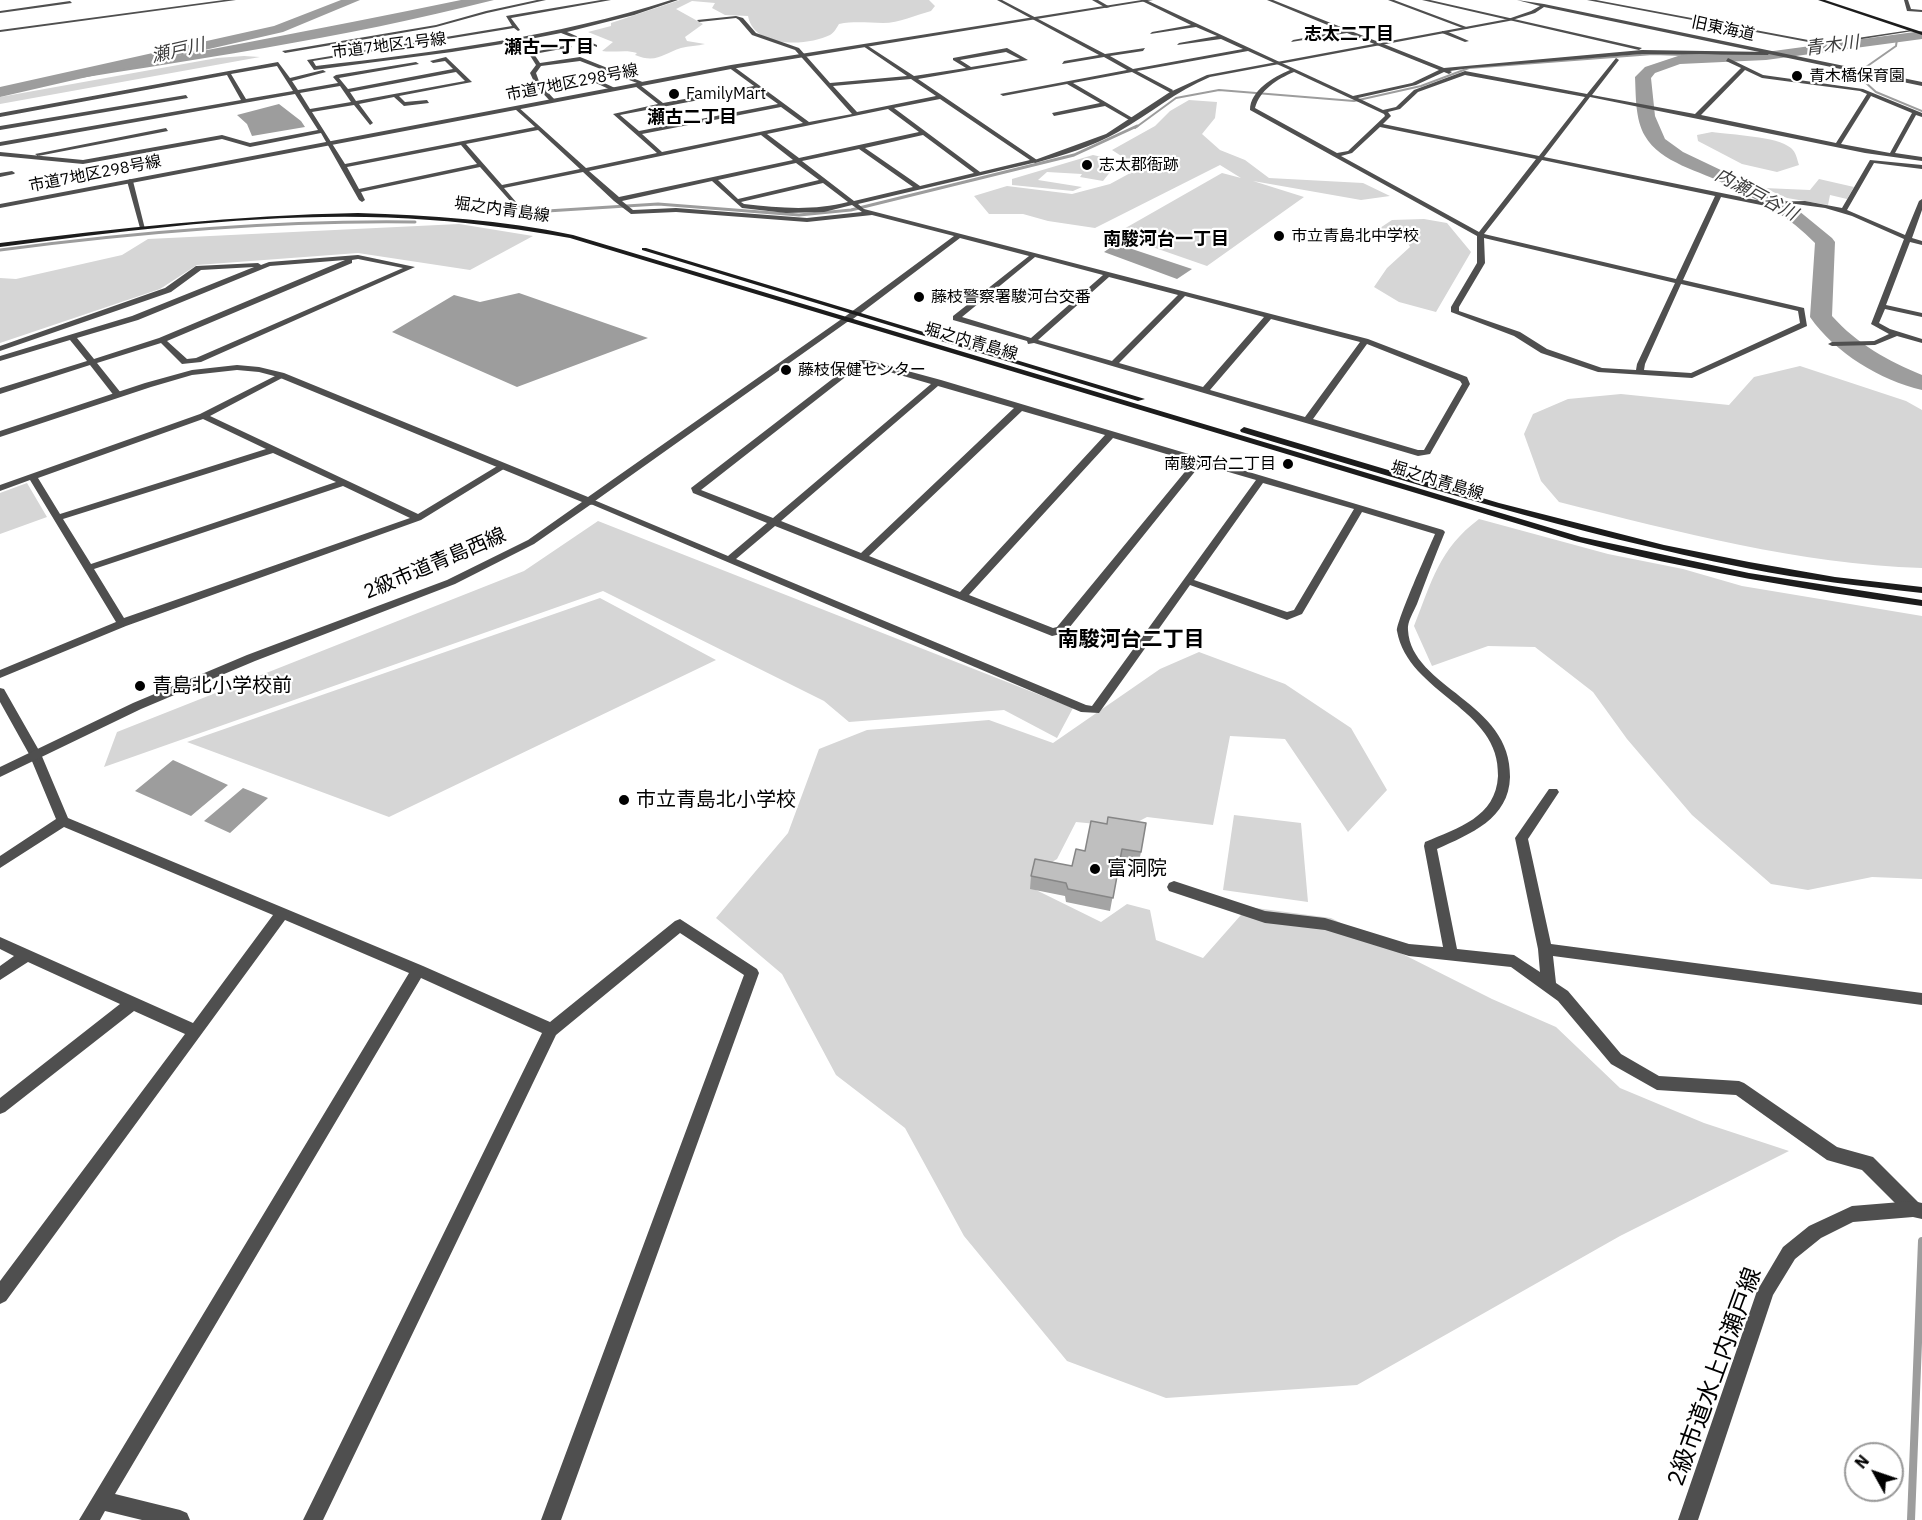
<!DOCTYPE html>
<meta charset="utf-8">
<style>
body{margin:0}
#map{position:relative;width:1922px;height:1520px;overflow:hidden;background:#fff;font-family:"IBM Plex Sans",sans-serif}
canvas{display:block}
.north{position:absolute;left:1844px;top:1442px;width:60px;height:60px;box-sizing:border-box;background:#fff;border:2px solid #999;border-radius:50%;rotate:310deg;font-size:16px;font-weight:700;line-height:24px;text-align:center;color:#000}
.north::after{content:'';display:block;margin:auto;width:21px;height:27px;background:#000;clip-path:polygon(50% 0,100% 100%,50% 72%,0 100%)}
</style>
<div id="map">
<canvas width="1922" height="1520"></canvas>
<div class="north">N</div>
</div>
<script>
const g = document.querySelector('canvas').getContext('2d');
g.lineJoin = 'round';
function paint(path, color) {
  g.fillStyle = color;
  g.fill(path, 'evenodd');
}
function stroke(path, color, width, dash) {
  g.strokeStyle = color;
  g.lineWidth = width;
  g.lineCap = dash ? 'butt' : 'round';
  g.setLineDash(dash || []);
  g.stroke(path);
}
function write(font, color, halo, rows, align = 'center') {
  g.font = font + ' "IBM Plex Sans","Noto Sans JP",sans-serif';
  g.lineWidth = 4.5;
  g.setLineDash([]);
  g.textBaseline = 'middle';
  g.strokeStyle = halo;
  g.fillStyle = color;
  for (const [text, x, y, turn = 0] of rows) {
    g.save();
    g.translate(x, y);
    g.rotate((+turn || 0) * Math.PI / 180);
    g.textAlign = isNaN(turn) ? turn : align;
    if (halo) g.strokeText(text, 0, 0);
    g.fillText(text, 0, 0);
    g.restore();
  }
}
paint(new Path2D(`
 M680,0h249l6,6 -4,5c-15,4 -32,12 -48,12 -15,0 -28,-2 -44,1 -2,3 -5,9 -9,11 -22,11 -76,14 -82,-19l-23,-1 -13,-7 3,-5 -23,-2 -16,8 27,15 -18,13 2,4 18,3c-8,2 -16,2 -24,4 -17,5 -24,16 -46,7l2,-2c-11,-4 -23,0 -35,-2l11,-9 -25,-10 23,-6v-3z
 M244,56l16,1 -260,47v-7l217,-39z
 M1189,100l28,2 -2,16 -13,16 18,16 25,10 24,18 94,5 27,13 -29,4 -108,-19 51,16 -97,69 -92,-32 107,-61 19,5 -21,-13 -125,63 -47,-7 -25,-7h-34l-15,-18 33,-10 65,8 38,-10 24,-13 -2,-8 -20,-13 43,-24 15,-15z
 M1712,132c19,3 65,4 79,16 5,4 6,11 8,17l-22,7 -35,-8 -44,-23 -1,-6z
 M1093,155l9,2 -4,6 17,3 -12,15 -23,-4 2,-3 -35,-2 -9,8 44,7 -9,4 -61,-6v-6z
 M1819,179l35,8 -7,12 -17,-4 -2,10 -41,-7 -23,-10 46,2z
 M1424,219l23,4 24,29 -35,60 -37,-10 -25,-15 13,-19 23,-21 -3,-6 -23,-9 -4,-4 12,-8z
 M459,224l74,12 -63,34 -112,-17 -161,12 -37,24 -160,54v-65l16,1 106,-24 26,-16z
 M1800,366l106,35 16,9v158c-124,-4 -243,-36 -363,-66l-18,-21 -17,-47 9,-20 35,-15 53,-5 108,11 25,-28z
 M27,483l20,34 -47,17v-41z
 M1479,519l129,35 75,15 59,17 180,30v263l-50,-2 -64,13 -37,-6 -79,-69 -65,-76 -34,-47 -58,-45 -47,-1 -56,20 -18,-40c18,-45 25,-77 65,-107z
 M598,521l475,187 -16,30 -53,-28 -155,12 -25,-21 -221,-110 -499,176 13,-35 407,-161z
 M600,598l116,62 -327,157 -202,-75z
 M1199,652l86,32 66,44 36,62 -39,42 -63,-93 -55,-3 -17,89 -66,-8 -19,10 -52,-5 -19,37 -22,14 -1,16 67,33 26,-18 23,6 6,30 47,18 45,-51 83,11 161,81 64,28 64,61 84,35 85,28 -169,85 -263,149 -191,13 -99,-37 -103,-125 -59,-108 -69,-53 -54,-101 -66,-56 72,-85 31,-84 48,-19 122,-10 64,23 107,-74z
 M1234,815l67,8 7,79 -85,-12z`), '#d6d6d6');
paint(new Path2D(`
 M461,0h33c-153,39 -308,61 -464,86 143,-31 288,-56 431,-86z
 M279,104l22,17 4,6 -53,9 -5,-12 -10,-9z
 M1117,243v1l75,25 -15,10 -73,-27z
 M519,293l129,45 -131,49 -125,-55 62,-37 26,7z
 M173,760l55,25 -37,31 -56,-25z
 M243,788l25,10 -38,35 -26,-12z`), '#9d9d9d');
stroke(new Path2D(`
 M1897,39l-1,7 -40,28 20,18 46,19
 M1135,128l41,-30 43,-8 135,11 67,-15 48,-18 184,-14 88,3`), '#9d9d9d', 2);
stroke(new Path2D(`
 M547,211l111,-7 141,11 52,-5 223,-55 63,-29
 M0,250c138,-18 276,-30 415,-28`), '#9d9d9d', 3);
stroke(new Path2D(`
 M1911,1520l11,-279`), '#9d9d9d', 8);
paint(new Path2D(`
 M341,0h19l-77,32 -283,65v-10l274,-61z
 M1922,31v8l-156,21 -86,4 -25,9 -4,5 4,38 10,23 18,13 105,50 44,36 3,4 -3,74c25,28 56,45 90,59v15c-42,-10 -87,-37 -112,-73l5,-74c-25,-26 -56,-43 -88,-58 -26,-14 -67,-22 -82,-49 -10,-17 -9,-41 -10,-59l10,-10 33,-11 88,-4z`), '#9d9d9d');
paint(new Path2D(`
 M224,0h12l-236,32v-2z
 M537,0h9l-59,13 -51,14 -151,26 -3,-2 154,-26 50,-14z
 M601,0h10l-100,18 9,12 -2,1 -4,-3 -201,33 3,5c121,-14 239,-29 355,-66h7l-44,15 -67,17 30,13v2l-36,-14 -36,7 8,12 36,-7 3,2 -38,7 6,9 40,-6 65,26v2h-5l23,18 91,-17 -26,-19 5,-1 76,56 43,-8 -57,-64 -43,-15 -13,-15 -3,-2 -37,4 -2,-2 39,-4 7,2 13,15 43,15 31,35 77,-7 -44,-30 2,-2 49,32 52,-8 -13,-8v-2l54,-10 21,12 -110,19 119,81v2l-179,42 6,5 504,130 99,38 3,7 -40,70 -12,2 -384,-113 -6,1 -1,-3 -74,-21v-4l76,-60 -69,-18 -111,84h-6v-4l111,-82 -82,-21 -65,7 -131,-10 -45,2 -17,-13 -31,-29 -79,16 18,21 -3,2 -39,-44 -119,25 4,8 -3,2 -3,-2 -38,-67 -71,14 -28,-8 -139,25 -83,-8v-4l83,8 139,-25 28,8 68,-13 -23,-36 -295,52v-4l241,-42 -14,-25 -227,42v-4l278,-51 12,16 33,-8 3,2 -34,9 6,9 40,-7 -5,-6 3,-2 80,-13 3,2 -80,14 9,11 105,-20 -8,-8 -12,2 -3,-2 16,-4 26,25 -73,14 6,6 22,-2 2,3 -25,3 -10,-9 -35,7 14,19 -3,2 -16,-20 -42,7 33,52 190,-37 -20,-18 2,-3 69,62 71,-15 -44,-39 45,-10 -23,-18 2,-3 -57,-22 -39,5 -5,7 4,11 16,17 -5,1 -15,-16 -6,-13 6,-8 -15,-24 -69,11 -138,18 -7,-10 205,-34 -6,-10zM1006,52l14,7 -49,8 -11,-7zM277,66l16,25 -47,8 -15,-25zM456,72l9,9 -109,20 -6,-9zM911,79l25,17 -79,16 -24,-26zM340,86l11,16 -41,7 -10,-16zM757,89l21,15 -139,27 -19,-16zM940,99l90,61 -50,12 -86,-64zM781,107l22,16 -141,29 -20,-18zM888,109l31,23 -120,26 -32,-24zM538,130l42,39 -78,16 -36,-41zM761,135l32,25 -174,37 -30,-26zM923,135l51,38 -54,13 -55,-38zM461,145l16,19 -118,25 -12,-22zM859,149l54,38 -59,14 -52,-40zM796,163l23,17 -81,19 -20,-19zM712,181l30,27 44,5 38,-1 28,-7 10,7 -55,6 -131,-10 -43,2 -11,-9zM823,183l25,19c-35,9 -68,6 -104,2l-3,-2zM1035,257l68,18 -72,63 -69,-21zM1109,277l69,18 -66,66 -74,-21zM1185,296l79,21 -61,70 -84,-24zM1271,319l89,23 -55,75 -95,-27zM1367,344l93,37 2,3 -38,66h-6l-105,-31z
 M997,0h5l103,54 40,-6 -2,3 -33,5 23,13 110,-20 -22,-10 -44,6 2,-2 38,-7 -21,-9 -46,7 2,-2 39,-7 -51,-25h6l207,96 59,-13 27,-13 -92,-37 -56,9 2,-2 49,-9 -75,-31h6l171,68 198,-18 128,2 -2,3 -126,-1 -172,14 -20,3 2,1 -3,2 -5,-2 -28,13 -58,13 25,12 13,-3 18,-17 51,-19 122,23 29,-36 3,2 -27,35 103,19 46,-46 -15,-7 2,-3 35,17 100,14 59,24v4l-6,-2 -21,38 27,4v4l-57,-8 -275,-56 -46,60 222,45 39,-1 37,7 28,-48 52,5v4l-48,-6 -27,47 58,25 14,-34 3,-2v11l-10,28 10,3v4l-12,-3 -24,63 36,8v4l-37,-8 -6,14 11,6 32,10v4l-25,-7 -22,9 -43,1 -4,-2 4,-2 42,-1 15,-7 -18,-10 33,-85 -52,-23 -27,-8 -29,-4 -30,2 -45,-9 -38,83 121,28 3,18 -115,52 -94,-6 -57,-19 -27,-17 -63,-24v-5l26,-44v-27l-227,-126c0,-19 23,-33 40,-40l-42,-19 -111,20 36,19 -2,3 -39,-21 -59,11 63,37 -5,1 -26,-15 -51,10 -2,-3 48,-10 -33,-19 -64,12 -3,-2 127,-24 -23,-13 -42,7 2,-3 35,-6zM1745,70l17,8 98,13 7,3 -31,49 -135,-28zM1294,72l90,42 1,2 -37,35 -11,2 -82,-45c5,-18 22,-29 39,-36zM1465,75l120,22 -46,59 -156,-32 8,-8 -3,-4 12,-3 18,-17zM1871,96l41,17 -22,40 -49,-9zM1380,127l156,32 -57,73 -138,-76 11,-3zM1542,160l173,36 -39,83 -192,-45zM1484,238l191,45 -38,81 -1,6 -34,-2 -55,-19 -27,-17 -61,-21v-4l26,-44zM1681,284l117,27 2,12 -109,50 -47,-3 1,-6z
 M1092,0h6l12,7 -4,1z
 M1388,0h6l75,28 -4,1z
 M1422,0h8l212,48 -3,2z
 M1587,0h9l228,43 87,-13 2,1 -89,14z
 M1904,0h4l3,9 11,1v2l-15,-1z
 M70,1l2,2 -72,10v-2z
 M1442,31h4l23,10 -4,1 -23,-9z
 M587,75l28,13 1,1 -5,1 -26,-12z
 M186,95l2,3 -188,32v-4z
 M166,128l2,3 -130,25 -3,-2z
 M12,171l3,2 -1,1 -14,3v-4z
 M130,179l3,2 12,48 -5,-1 -13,-47z
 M358,255l57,12 -214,95 -19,2 -21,-21 -64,20 24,30v4h-6l-25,-32 -90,29v-6l87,-27 -17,-21 -70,21v-5l132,-40 122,-49 -53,3 -30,22 -171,59v-5l165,-58 31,-22 62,-3 3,2 8,-3zM358,259l45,9 -207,90 -9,1 -20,-18 185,-78v-3zM345,260l-186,78 -65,21 -17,-21 61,-18 132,-54z
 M857,360h10l74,20 502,150 2,2c-10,24 -19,48 -28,72 -3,7 -10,18 -9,26 3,58 104,72 102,147 -1,42 -40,57 -73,72l20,100 57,6 26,17 -2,-23 -23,-111 34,-49h8l2,3 -31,47 23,105 371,49v12l-369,-49 3,27 12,8 53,63 38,22 80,5 5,2 93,64 36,10 46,46 2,6 -2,6 -6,2 -6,-2 -45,-45 -35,-10 -91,-65 -79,-5 -46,-26 -53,-63 -47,-34 -102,-11 -84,-26 -60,-7 -96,-32 -2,-4 2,-4 5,-2 91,30 60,7 84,26 34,3 -19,-101 1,-4c33,-14 71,-25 73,-66 3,-68 -90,-82 -101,-145 -1,-9 32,-83 38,-97l-73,-22 -60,102 -15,6 -97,-35 -91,128 -18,-1 -495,-210 5,-3 3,1 134,56 39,-33 -74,-30 -2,-5zM862,364l69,20 -158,134 -72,-28zM938,386l76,22 -153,145 -80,-32zM1022,411l83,24 -145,157 -91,-36zM1113,438l80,24 -136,165 -4,1 -84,-33zM1201,464l55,16 -164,226 -6,-1 -350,-146 39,-33 277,110 13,-3zM1263,483l91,26 -60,101 -7,2 -93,-32z
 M281,373l4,2 -1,2 -74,39 208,98 81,-49h6l2,2 -86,53 -295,106 -126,52v-8l116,-48 -86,-142 -30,11v-6l200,-71zM203,419l63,30 -206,65 -22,-36zM273,453l63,29 -245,82 -28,-45zM343,486l67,32 -286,100 -30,-49z
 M0,688l4,1 37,65 27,64 355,148 127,56 125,-101 5,-2 77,50 2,4 -198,547h-20l203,-545 -64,-42 -124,102 -233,485h-20l239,-487 -121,-55 -306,516 65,16 7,3 3,7h-48l-37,-9 -5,9h-21l330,-547 -124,-53 -279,381 -6,3v-23l185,-247 -51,-23 -129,101 -5,2v-16l120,-94 -92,-42 -28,18v-14l14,-10 -14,-7v-12l193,86 80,-108 -209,-88 -64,41v-12l56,-37 -27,-65 -29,-52z`), '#4f4f4f');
paint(new Path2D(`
 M1142,0h11l-422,69 -731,139v-4l731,-139z
 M1517,0l27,4 378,78v4l-378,-79 -9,6 -26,8 -299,56c-34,14 -60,37 -92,55 -26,15 -55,23 -83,31l-3,-2 74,-27 64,-42 37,-17 301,-56 23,-8 9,-5z
 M843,318l7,2 -255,181 -1,3 -4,1 -56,39 -79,40 -200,77 -114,48 -141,68v-10l133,-64 114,-48 200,-75 81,-40 54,-38 -304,-125 -19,-5 -22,-2 -45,5 -41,12 -151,50v-6l145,-48 47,-13 45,-5 22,2 25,6 304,124z
 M1913,1201l9,2v16l-9,-2 -60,5 -32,16 -26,21 -22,36 -75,225h-20l79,-229 26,-44 26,-21 43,-20z`), '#4f4f4f');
paint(new Path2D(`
 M1818,0h7l97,32v3z
 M358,213c72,2 144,7 215,22l1008,302 168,36 173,27v6c-117,-16 -233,-36 -347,-65l-1005,-303c-46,-8 -93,-15 -140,-18 -143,-11 -288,9 -430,27v-4c119,-15 237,-28 358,-30z
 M642,248h4l499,151 -7,2 -496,-151z
 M1244,427l255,76 165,42 85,17 86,15 87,10v6c-59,-7 -118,-13 -176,-25 -171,-34 -338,-86 -505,-136l-1,-2z`), '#1c1c1c');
paint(new Path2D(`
 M1107,824l34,28 -3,14 -19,-4 -9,49 -44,-9 -1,-6 -35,-7 1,-13 41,-10z`), '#a4a4a4');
const building = new Path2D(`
 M1108,817l38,6 -5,29 -19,-3 -9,49 -45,-9 -2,-6 -35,-7 4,-17 37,7 4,-17 9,2 6,-30 16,3z`);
paint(building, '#bfbfbf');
stroke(building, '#868686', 1.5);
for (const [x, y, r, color] of [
 [1797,76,6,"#000"],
 [674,94,6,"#000"],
 [1087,165,6,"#000"],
 [1279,236,6,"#000"],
 [919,297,6,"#000"],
 [786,370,6,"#000"],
 [1288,464,6,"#000"],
 [140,686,6,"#000"],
 [624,800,6,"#000"],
 [1095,869,6,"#000"]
]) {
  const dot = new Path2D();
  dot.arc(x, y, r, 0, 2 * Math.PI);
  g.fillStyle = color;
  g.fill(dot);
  stroke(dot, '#fff', 2);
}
write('16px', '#000', '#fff', [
 ["旧東海道",1723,29,12],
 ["市道7地区1号線",389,46,-7],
 ["市道7地区298号線",572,83,-11],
 ["市道7地区298号線",95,174,-11],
 ["堀之内青島線",502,210,8],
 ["堀之内青島線",971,342,16],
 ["堀之内青島線",1437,481,17]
]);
write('16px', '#000', '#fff', [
 ["青木橋保育園",1809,76],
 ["FamilyMart",686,94],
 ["志太郡衙跡",1099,165],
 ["市立青島北中学校",1291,236],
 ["藤枝警察署駿河台交番",931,297],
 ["藤枝保健センター",798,370],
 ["南駿河台二丁目",1276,464,"right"]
], 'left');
write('bold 18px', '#000', '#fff', [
 ["志太二丁目",1349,35],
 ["瀬古一丁目",549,48],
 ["瀬古二丁目",692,118],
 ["南駿河台一丁目",1166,240]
]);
write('italic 18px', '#3e3e3e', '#fff', [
 ["青木川",1832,46,-7],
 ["瀬戸川",178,51,-13],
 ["内瀬戸谷川",1756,195,28]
]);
write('20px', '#000', '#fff', [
 ["2級市道青島西線",435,564,-23]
]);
write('20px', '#000', '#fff', [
 ["青島北小学校前",152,686],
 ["市立青島北小学校",636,800],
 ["富洞院",1107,869]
], 'left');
write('bold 21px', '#000', '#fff', [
 ["南駿河台二丁目",1131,640]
]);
write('24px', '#000', '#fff', [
 ["2級市道水上内瀬戸線",1715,1377,-70]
]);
</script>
